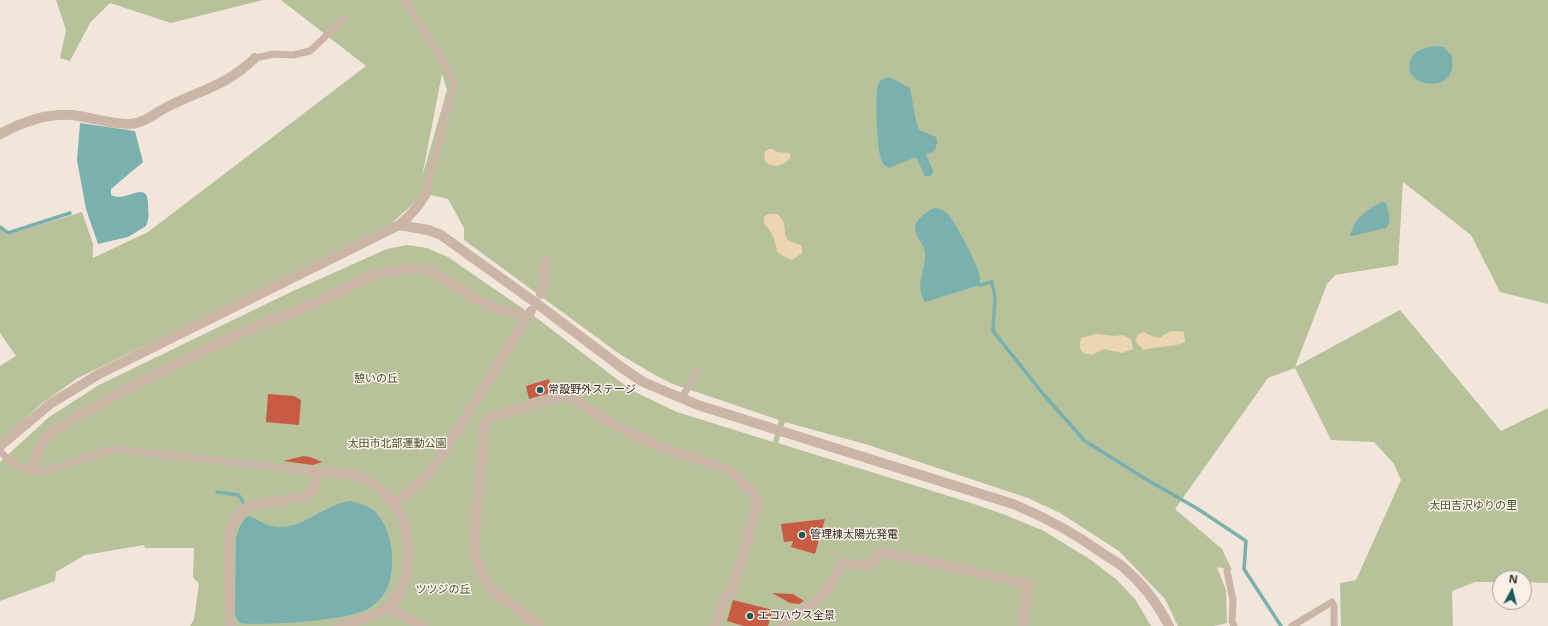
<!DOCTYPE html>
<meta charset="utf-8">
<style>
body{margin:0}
#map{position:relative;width:1548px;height:626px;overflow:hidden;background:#f2e6db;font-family:"Noto Sans",sans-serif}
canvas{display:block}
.north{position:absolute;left:1492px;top:570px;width:40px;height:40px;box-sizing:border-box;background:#faf0e8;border:1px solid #aca19b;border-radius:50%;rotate:7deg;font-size:11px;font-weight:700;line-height:16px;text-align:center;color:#372b28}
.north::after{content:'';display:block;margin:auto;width:14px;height:18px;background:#1d5959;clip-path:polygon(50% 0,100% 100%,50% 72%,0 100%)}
</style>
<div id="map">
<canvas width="1548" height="626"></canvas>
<div class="north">N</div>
</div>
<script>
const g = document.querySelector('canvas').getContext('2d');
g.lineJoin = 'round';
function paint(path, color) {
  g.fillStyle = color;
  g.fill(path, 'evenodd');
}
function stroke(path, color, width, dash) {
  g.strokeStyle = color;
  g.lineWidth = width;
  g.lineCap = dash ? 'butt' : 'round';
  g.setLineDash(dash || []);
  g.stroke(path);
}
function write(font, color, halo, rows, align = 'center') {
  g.font = font + ' "Noto Sans","Noto Sans JP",sans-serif';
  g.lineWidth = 3;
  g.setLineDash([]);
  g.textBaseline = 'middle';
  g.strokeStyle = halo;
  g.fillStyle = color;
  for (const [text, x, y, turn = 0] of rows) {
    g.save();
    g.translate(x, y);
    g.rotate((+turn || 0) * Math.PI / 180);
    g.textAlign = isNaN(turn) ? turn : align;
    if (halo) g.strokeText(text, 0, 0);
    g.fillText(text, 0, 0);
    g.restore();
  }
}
paint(new Path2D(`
 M56,0h207l-92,23 -61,-20 -20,20 -20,38 -10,-3 6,-28z
 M281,0h1267v304l-48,-12 -29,-57 -68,-53 -5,83 -63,10 -8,9 -32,83 105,-57 101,121 47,-23v175l-24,-1v-4h-24v4h-25l-23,9 1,35h-112l-1,-43 16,-3 45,-100 -7,-16 -20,-22 -43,-2 -36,-72 -27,10 -93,131 47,40 10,21 -15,-3 9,23 1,33 -13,3h-36l-13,-27 -46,-48 -59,-38 -32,-15 -163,-54 -80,-22 -7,21 190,59 35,12 41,17 47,29 26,20 18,19 16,27h-961l4,-7 5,-35 -6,-7 1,-29h-49l-1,-3 -59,10 -29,17 -1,9 -55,20v-139l49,-45 50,-32 196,-95 92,-41 20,-4 20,3 21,9 90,62 93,71 46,22 96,30 6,-22 -106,-36 -20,-10 -35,-21 -154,-113v-12l-16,-29 -17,-4 -17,8 -30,27 -306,148 -37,26 -41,37v-75l16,-10 -16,-23v-104l7,6 75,-23 11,32v14l55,-26 218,-166zM442,74l5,16 -25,87z`), '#b7c29b');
paint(new Path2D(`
 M769,149h4l4,3 12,1 2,4c-9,13 -31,12 -26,-6z
 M768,214h9c13,11 4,19 11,26 3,2 10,4 14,6v7l-10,7 -9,-4 -6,-4c-1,-11 -5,-20 -13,-29v-6z
 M1173,331l11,1 1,10c-14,6 -28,4 -41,8l-8,-8 1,-7 6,-3c6,2 10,5 17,6l5,-4z
 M1096,334l19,2 7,-1 9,4 2,10 -11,4 -18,-4 -12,6 -9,-2c-4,-5 -4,-8 -2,-15z`), '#eed5b1');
paint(new Path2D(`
 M1435,46l9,1 8,9c0,5 1,11 -1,16 -6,16 -31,15 -40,2 -2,-4 -2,-8 -1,-12 3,-12 14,-14 25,-16z
 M889,77l21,11c3,14 4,29 9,42l17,7 1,5 -2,9 -9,3 7,17 -2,5h-6l-9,-19 -27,11c-4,-2 -7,-5 -8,-9 -4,-10 -7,-69 -2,-76 2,-4 6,-5 10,-6z
 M80,123l55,8 8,31 -32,27v6c2,1 6,2 9,2 12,-1 28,-14 28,7 0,10 2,12 -2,22l-18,11 -30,7 -12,-35 -9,-49z
 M1382,202l4,1c2,9 7,18 0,25l-34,8 -2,-1c5,-17 17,-26 32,-33z
 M934,208c5,0 10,2 14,6 8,9 27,47 31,58 1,4 1,9 1,13l-55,17c-11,-18 1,-30 0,-49 0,-9 -13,-18 -9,-29 3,-7 11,-12 18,-16z
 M350,501c8,2 16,4 23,9 21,16 26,66 9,87 -4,4 -11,11 -16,13 -22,11 -104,16 -126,13l-5,-7 1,-77c2,-10 5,-17 12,-23 8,2 15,8 23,10 30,7 52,-22 79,-25z`), '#7ab0ae');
stroke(new Path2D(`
 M0,227l8,6 62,-20
 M980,285l12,-3 3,16 -2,33 51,64 41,46 59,37 54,31 48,32 -2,28 37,57
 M217,492l21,3 2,2 5,9`), '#7ab0ae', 3.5);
paint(new Path2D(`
 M549,379l4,13 -24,7 -3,-13z
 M268,394l26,2 7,4 -2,25 -33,-3z
 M304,456l6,1 12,5 -9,3 -30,-4z
 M825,519l-10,35 -24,-7 2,-6 -9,1 -3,-18z
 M772,593l21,1 11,7 -5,3 -9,-1z
 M733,600l40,10 -5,16h-24l-17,-5z`), '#c75b44');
stroke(new Path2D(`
 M405,0l45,73 4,9 -1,7 -28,106
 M255,58l19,-4 19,1 17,-4 34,-32
 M681,399l16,-27
 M0,451c13,15 28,22 48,19l58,-19 8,-2 178,20
 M1227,571l6,29 -1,21 2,5
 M1292,626l40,-24 2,4v20`), '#cbb5a7', 7);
stroke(new Path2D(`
 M541,294l3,-9 2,-23
 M33,464l7,-18 13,-15 66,-38 113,-56 86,-35 54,-27 43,-7 8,1 10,3 41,26 19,9 34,10
 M292,469c9,1 18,2 27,3 16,1 34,0 48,8 13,7 26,21 33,34 9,16 10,56 3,72 -3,6 -7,13 -12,18 -12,13 -35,17 -52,22
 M394,506l33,-31 12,-15 92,-149
 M387,607l36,19
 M230,626l-1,-93c4,-12 9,-20 20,-27l56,-10 9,-7 4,-17
 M539,626l-47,-37 -9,-13 -6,-15 -3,-17 11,-122 5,-4 69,-21h11l44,28 46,22 69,23 24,23 5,10 -26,89c-10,8 -14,22 -16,34
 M782,626l11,-10 27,-18 13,-16 9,-20 27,4 6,-6 3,-7 3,-1 50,10 97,22c1,14 -6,28 -6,42`), '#cbb5a7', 10);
stroke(new Path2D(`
 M0,134c24,-13 51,-23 79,-18 17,3 33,8 51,8 16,-1 27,-13 41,-19 33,-16 56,-20 84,-47
 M399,225c11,-9 19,-17 26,-30`), '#cbb5a7', 10);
stroke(new Path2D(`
 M0,446l50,-42 49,-30 300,-149 29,5 13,5 95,68 85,64 22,15 55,23 315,99c34,14 60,28 89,49 7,5 16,9 22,15 19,16 34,36 45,58`), '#cbb5a7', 10);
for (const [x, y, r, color] of [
 [540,390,4,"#1d5959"],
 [802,535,4,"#1d5959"],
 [750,616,4,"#1d5959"]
]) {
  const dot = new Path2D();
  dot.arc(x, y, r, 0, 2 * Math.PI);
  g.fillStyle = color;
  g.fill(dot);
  stroke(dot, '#faf0e8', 1.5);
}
write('11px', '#49552b', '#faf0e8', [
 ["憩いの丘",376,379],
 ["太田市北部運動公園",397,444],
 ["太田吉沢ゆりの里",1473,506],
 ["ツツジの丘",443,590]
]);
write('11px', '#372b28', '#faf0e8', [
 ["常設野外ステージ",548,390],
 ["管理棟太陽光発電",810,535],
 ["エコハウス全景",758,616]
], 'left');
</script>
